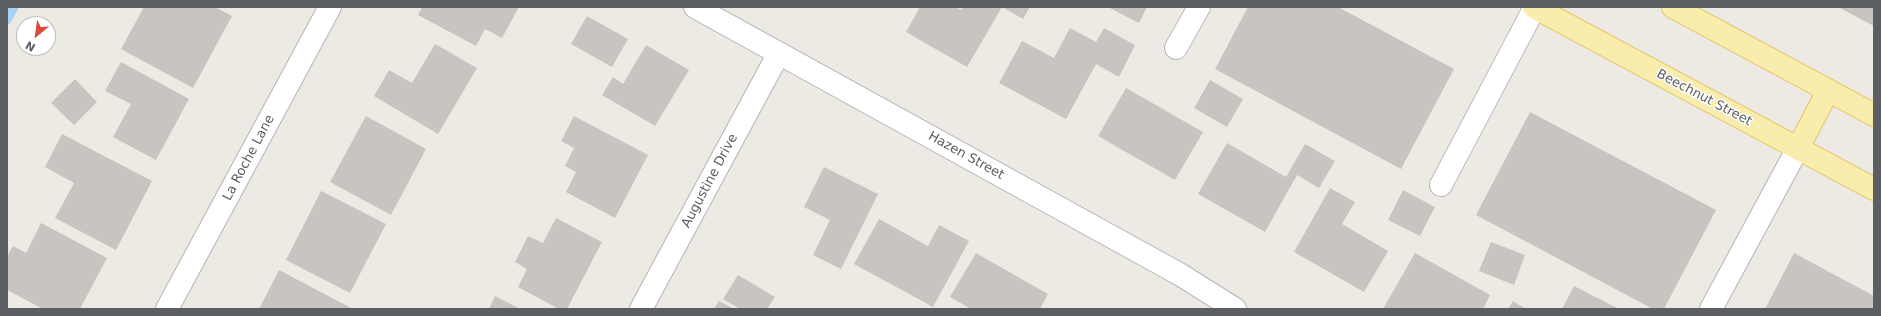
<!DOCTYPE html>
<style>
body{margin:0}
#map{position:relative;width:1881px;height:316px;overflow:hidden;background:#eceae2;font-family:"DejaVu Sans",sans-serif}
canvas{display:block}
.frame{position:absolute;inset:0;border:8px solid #5b5e62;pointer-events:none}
.north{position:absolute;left:16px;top:16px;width:40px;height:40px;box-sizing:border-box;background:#fff;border:1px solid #bdbfc0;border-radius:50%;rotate:209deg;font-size:11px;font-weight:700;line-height:16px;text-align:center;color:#5b5e62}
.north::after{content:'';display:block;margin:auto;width:14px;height:18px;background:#da4a3b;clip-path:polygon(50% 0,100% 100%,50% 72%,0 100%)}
</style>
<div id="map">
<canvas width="1881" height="316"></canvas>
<div class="frame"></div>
<div class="north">N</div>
</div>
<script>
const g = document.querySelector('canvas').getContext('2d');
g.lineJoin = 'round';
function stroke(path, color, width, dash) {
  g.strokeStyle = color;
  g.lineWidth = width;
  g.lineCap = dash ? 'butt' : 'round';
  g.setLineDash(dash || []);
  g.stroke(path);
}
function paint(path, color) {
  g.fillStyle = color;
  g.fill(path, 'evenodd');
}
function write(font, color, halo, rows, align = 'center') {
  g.font = font + ' "DejaVu Sans",sans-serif';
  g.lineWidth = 3;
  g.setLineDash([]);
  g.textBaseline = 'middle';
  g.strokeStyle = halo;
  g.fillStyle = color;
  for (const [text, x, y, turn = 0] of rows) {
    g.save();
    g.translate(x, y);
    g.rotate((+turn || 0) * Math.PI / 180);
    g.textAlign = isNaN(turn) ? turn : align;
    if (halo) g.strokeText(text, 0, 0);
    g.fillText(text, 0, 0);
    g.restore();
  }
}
stroke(new Path2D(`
 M7,20l7,-13`), '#a7d3f7', 9);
paint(new Path2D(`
 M144,7h71l17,9 -39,72 -72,-39z
 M422,7h97l-17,31 -17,-9 -9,17 -58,-31z
 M920,7h36l5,3 2,-3h39l-35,60 -61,-35z
 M1002,7h28l-7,12z
 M1108,7h39l-8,16z
 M1248,7h90l116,62 -53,100 -186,-100z
 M1838,7h36v19z
 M587,16l41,23 -16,28 -41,-23z
 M1070,28l26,14 8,-14 31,17 -16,32 -23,-13 -30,55 -67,-36 23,-42 32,17z
 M435,44l42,24 -39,66 -64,-38 15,-26 23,13z
 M646,45l43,25 -34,56 -53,-31 11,-18 10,7z
 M121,62l68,37 -33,61 -43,-23 18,-33 -26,-13z
 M75,79l22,23 -23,23 -23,-22z
 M1210,80l33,19 -16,28 -33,-19z
 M1126,88l77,44 -28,48 -77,-44z
 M1530,112l186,98 -52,99h-11l-177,-94z
 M366,116l60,33 -35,66 -61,-33z
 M574,116l74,39 -33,63 -49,-26 10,-20 -11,-6 9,-18 -13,-7z
 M62,134l90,47 -36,69 -61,-32 19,-35 -29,-16z
 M1227,143l59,34 19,-33 30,17 -16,27 -22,-13 -32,57 -67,-38z
 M824,167l54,27 -37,75 -28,-14 17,-35 -26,-13z
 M1330,188l25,14 -13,22 46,27 -24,41 -70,-40z
 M1403,190l32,17 -15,29 -32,-16z
 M321,191l65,33 -36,69 -64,-33z
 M556,218l46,24 -35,67h-8l-41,-22 9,-18 -12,-7 13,-26 15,7z
 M879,219l49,27 11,-21 30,16 -36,66 -79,-43z
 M41,223l66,35 -27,51h-37l-36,-19v-33l6,-11 13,7z
 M1491,242l34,13 -11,30 -35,-14z
 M976,253l72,41 -8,15h-69l-21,-12z
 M1415,253l75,42 -7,14h-100z
 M1794,253l80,43v13h-109z
 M279,270l72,38 -1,1h-91z
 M738,275l37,22 -8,12h-27l-17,-10z
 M1574,286l45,23h-57z
 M495,296l25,13h-31z
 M719,301l15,8h-20z
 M1513,301l13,8h-18z`), '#c8c5c0');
const minor = new Path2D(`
 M695,7l486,268 54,34
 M1176,48l23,-41
 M1441,185l94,-178
 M167,309l163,-302
 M641,309l138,-256
 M1711,309l87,-161`);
const major = new Path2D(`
 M1534,7l340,182
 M1673,7l201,108
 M1798,148l30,-57`);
stroke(minor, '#b3b5b9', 24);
stroke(major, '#e5c363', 24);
stroke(minor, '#fff', 22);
stroke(major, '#f8edac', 22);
write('13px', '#5b5e62', '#fff', [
 ["Beechnut Street",1704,98,28],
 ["Hazen Street",966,156,29],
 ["La Roche Lane",249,158,-62],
 ["Augustine Drive",710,181,-62]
]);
</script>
